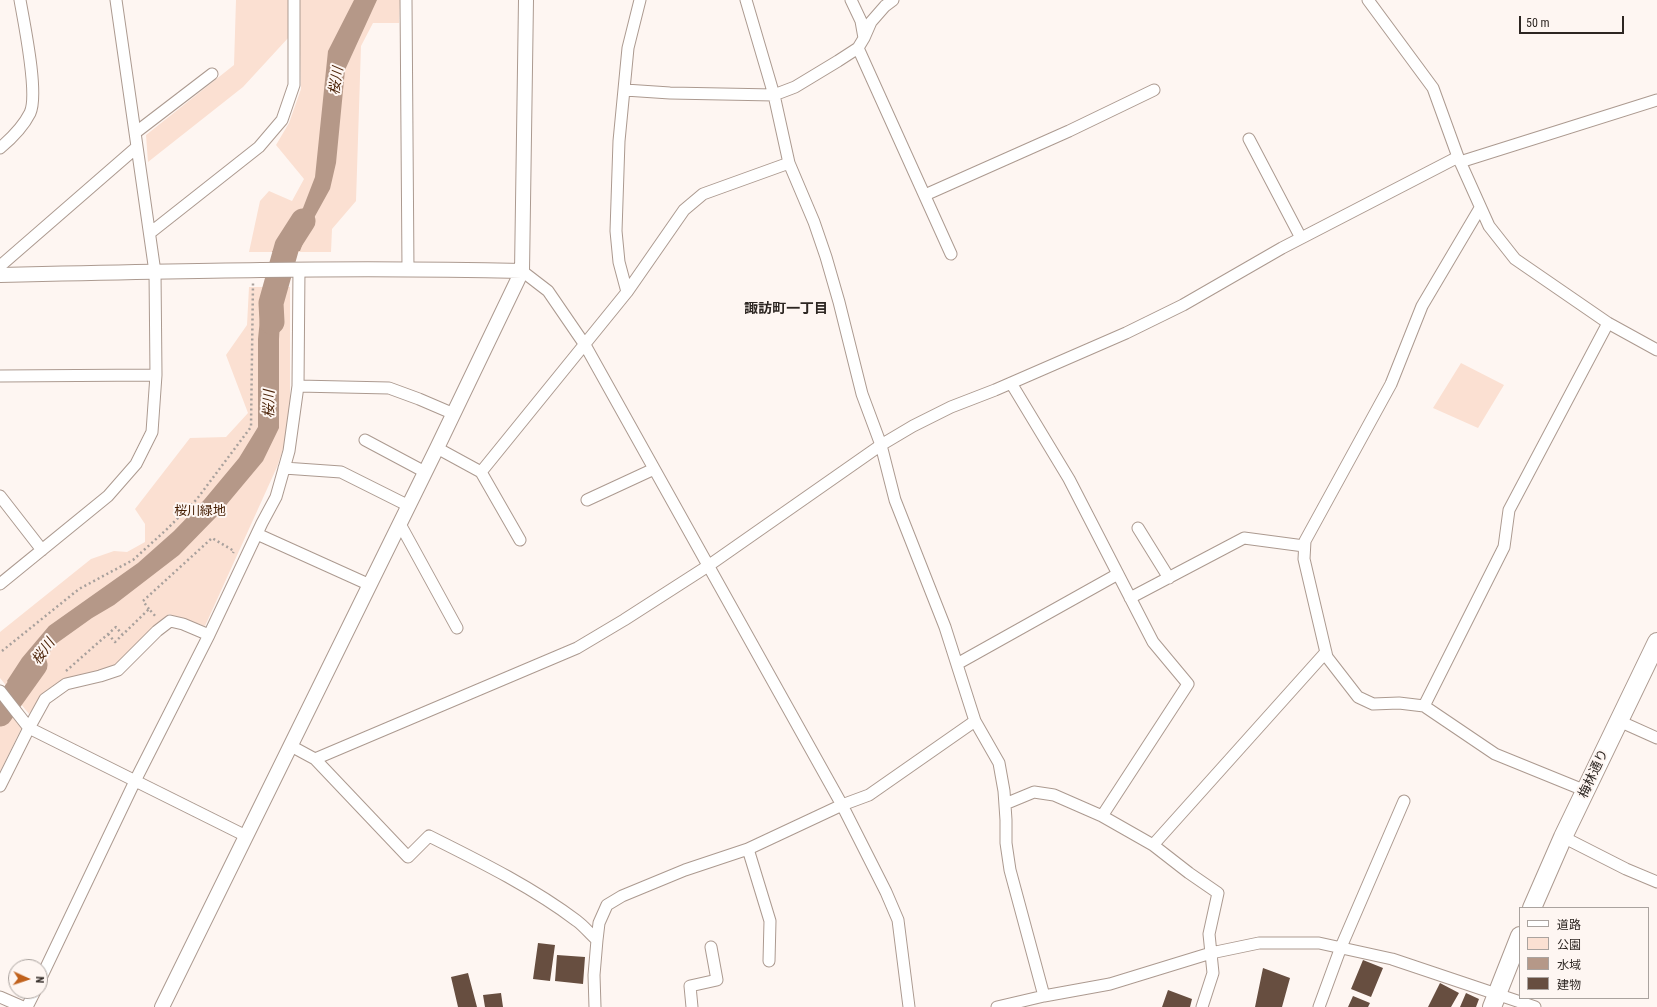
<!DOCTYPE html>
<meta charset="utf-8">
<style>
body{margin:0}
#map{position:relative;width:1657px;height:1007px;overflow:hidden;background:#fef6f2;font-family:"Roboto Condensed","Noto Sans JP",sans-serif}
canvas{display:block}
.legend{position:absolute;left:1519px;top:907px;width:130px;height:92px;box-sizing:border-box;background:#fef6f2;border:1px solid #aaa39f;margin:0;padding:5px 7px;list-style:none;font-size:12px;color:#2d2622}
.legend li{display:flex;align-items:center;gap:8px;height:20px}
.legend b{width:20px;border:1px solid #aaa39f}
.north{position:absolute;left:8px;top:959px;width:40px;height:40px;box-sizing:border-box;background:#fef6f2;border:1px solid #aaa39f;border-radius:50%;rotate:93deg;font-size:11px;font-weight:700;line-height:16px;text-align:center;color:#2d2622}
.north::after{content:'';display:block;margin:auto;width:14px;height:18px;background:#c0611c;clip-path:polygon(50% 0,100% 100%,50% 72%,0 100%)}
.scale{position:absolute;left:1519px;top:16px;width:105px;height:18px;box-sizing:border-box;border:2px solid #2d2622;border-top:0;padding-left:5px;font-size:12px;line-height:14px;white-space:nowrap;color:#2d2622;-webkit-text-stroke:3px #fef6f2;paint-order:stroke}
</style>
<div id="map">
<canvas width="1657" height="1007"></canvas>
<ul class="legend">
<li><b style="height:5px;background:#fff"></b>道路</li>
<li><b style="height:11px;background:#fbe0d2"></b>公園</li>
<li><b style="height:11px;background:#b59888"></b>水域</li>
<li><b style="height:11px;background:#674e40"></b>建物</li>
</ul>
<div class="north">N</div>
<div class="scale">50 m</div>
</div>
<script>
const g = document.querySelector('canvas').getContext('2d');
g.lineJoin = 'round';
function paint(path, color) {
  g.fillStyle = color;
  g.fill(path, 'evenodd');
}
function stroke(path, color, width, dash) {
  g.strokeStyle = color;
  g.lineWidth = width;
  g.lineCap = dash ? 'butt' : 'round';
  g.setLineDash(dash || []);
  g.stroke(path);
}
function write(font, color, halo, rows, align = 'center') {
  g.font = font + ' "Roboto Condensed","Noto Sans JP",sans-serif';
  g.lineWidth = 4;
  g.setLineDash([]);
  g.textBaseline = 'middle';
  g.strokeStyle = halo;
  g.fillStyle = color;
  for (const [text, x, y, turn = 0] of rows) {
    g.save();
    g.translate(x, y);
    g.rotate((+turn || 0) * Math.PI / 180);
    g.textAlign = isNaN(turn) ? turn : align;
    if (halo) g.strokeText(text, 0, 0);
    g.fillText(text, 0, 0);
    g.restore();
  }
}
paint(new Path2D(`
 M236,0h53v37l-46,50 -95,75 -2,-27 88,-70z
 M299,0h101l-1,23h-26l-12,23 -5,155 -24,28 -1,23h-82l11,-51 9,-10 23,10 12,-22 -28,-34 13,-22 12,-34z
 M249,287h41v141l-13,39 -72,159 -36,-12 -9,7 -46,46 -53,14 -21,17 -11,16 -29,-36v-46l91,-73 23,-8 13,1 18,-10v-18l-10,-15 55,-71 36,-1 22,-24 -22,-58 21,-30z
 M1461,363l43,22 -26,43 -45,-20z
 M0,698l22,29 -22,45z`), '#fbe0d2');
paint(new Path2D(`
 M354,0h23l-32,70 -9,93 -6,26 -21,38 -9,24 -28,1 31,-44 12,-31 13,-126z
 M282,288l-3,51v89l-16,33 -46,55 -38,39 -65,50 -22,13 -35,25 -13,16 -26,37 -11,-15 15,-23 27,-32 89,-63 36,-32 30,-31 35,-42 19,-31v-88l5,-50z
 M0,700l9,11 -9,14z`), '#b59888');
stroke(new Path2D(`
 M272,322l-1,-19 16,-57 16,-25
 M0,714l35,-49`), '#b59888', 25);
paint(new Path2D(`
 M538,943l17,2 -5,36 -17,-2z
 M557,955l28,2 -2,27 -28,-3z
 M1363,960l20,8 -12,29 -20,-8z
 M1263,968l27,10 -8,29h-27z
 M468,973l9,34h-19l-7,-30z
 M1440,983l19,10 -8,14h-23z
 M1168,990l24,9 -2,8h-28z
 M501,993l2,14h-18l-2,-12z
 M1466,993l13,6 -3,8h-16z
 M1353,996l17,7 -2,4h-20z`), '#674e40');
const minor = new Path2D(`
 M406,0l2,269
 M746,0l28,95 15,68 25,59 12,35 13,45 23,92 19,51 14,55 50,127 30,94 24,42 5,28 2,29v23l4,27 34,126
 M851,0l10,21 3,17
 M1368,0l65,88 25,69 31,69 26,33 93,64 49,27
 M858,48l93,206
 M625,90l45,3 104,2 21,-8 43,-26 20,-13 6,-10 7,-16 14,-16 8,-6
 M135,133l77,-59
 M1249,139l52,99
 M0,148c12,-10 23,-21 30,-35 9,-19 -6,-90 -10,-113
 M1460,162l197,-62
 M925,195l144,-64 85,-41
 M1480,208l-58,98 -31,78 -86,157 -1,18 23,98 31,40 15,7 26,-1 25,3 71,48 91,37
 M150,233l109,-86 23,-27 12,-35v-85
 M0,266l137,-119
 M522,271l26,20 37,54 257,460 44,87 12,28 11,87
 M627,292l-8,-30 -3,-31 3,-90 9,-93 12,-48
 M0,376l156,-1
 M1011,383l58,96 84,163 35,42 -86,132
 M298,386l91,2 30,11 35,15
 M365,440l60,32
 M437,448l44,24 146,-180 57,-82 19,-16 86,-31
 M284,468l57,4 68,34
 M481,472l39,68
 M0,496l42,54
 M587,500l67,-31
 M400,524l57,104
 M1138,528l31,50
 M257,534l113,51
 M0,584l108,-88 28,-32 16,-32 4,-57 -1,-103 -39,-272
 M1130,598l114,-60 60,8
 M957,664l161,-90
 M0,691l29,37 217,108
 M1424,706l80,-159 5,-37 99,-187
 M1619,721l38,17
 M291,746l24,13 93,98 21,-21c50,25 103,51 148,85 7,5 13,13 20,19
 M315,759l262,-111 47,-28 84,-54 173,-121 32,-19 38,-19 44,-17 131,-57 57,-28 99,-57 176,-91
 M0,786l29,-58 16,-29 21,-15 34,-8 18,-6 39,-39 13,-10 13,3 26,11
 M1005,804l29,-12 20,3 48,21 51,29 36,28 29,20 -9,41 4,39 -11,34
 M1563,837l63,32 31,13
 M1153,845l173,-193
 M748,849l22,72 -1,40
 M40,980l95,-199 74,-146 53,-112 14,-26 13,-46 9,-65 1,-117
 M0,997l23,10
 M27,1007l8,-16
 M595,1007l-1,-32 3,-35 2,-17 8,-18 15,-9 63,-26 63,-21 94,-44 27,-10 106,-74
 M692,1007l-2,-21 27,-6 -6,-33
 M997,1007l47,-11 66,-12 101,-31 48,-10h60l73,16 143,48
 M1319,1007l22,-60 63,-146`);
const tertiary = new Path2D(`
 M0,275c174,-4 348,-8 522,-4
 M162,1007l275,-559 85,-177 4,-271`);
const primary = new Path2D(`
 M1532,908l31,-71 94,-195
 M1492,1007l28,-71`);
stroke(minor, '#ac9a90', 13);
stroke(tertiary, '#ac9a90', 16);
stroke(primary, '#ac9a90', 20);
stroke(new Path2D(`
 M149,609l-6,-8 69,-63 22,13 -1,2
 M108,634l7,8 34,-33 8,9
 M2,651l77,-62 54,-29 33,-30 31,-31 54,-72 2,-144
 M66,671l50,-44 6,7`), '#a8a09c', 2.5, [2, 3]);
stroke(minor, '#fff', 11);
stroke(tertiary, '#fff', 14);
stroke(primary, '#fff', 18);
write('13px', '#451e03', '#fef6f2', [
 ["桜川緑地",200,512]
]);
write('13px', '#2d2622', '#fef6f2', [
 ["梅林通り",1594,774,-65]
]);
write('italic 14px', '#4d250a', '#fef6f2', [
 ["桜川",337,81,-81],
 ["桜川",270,404,-89],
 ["桜川",44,652,-54]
]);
write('bold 14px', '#2d2622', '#fef6f2', [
 ["諏訪町一丁目",786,309]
]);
</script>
